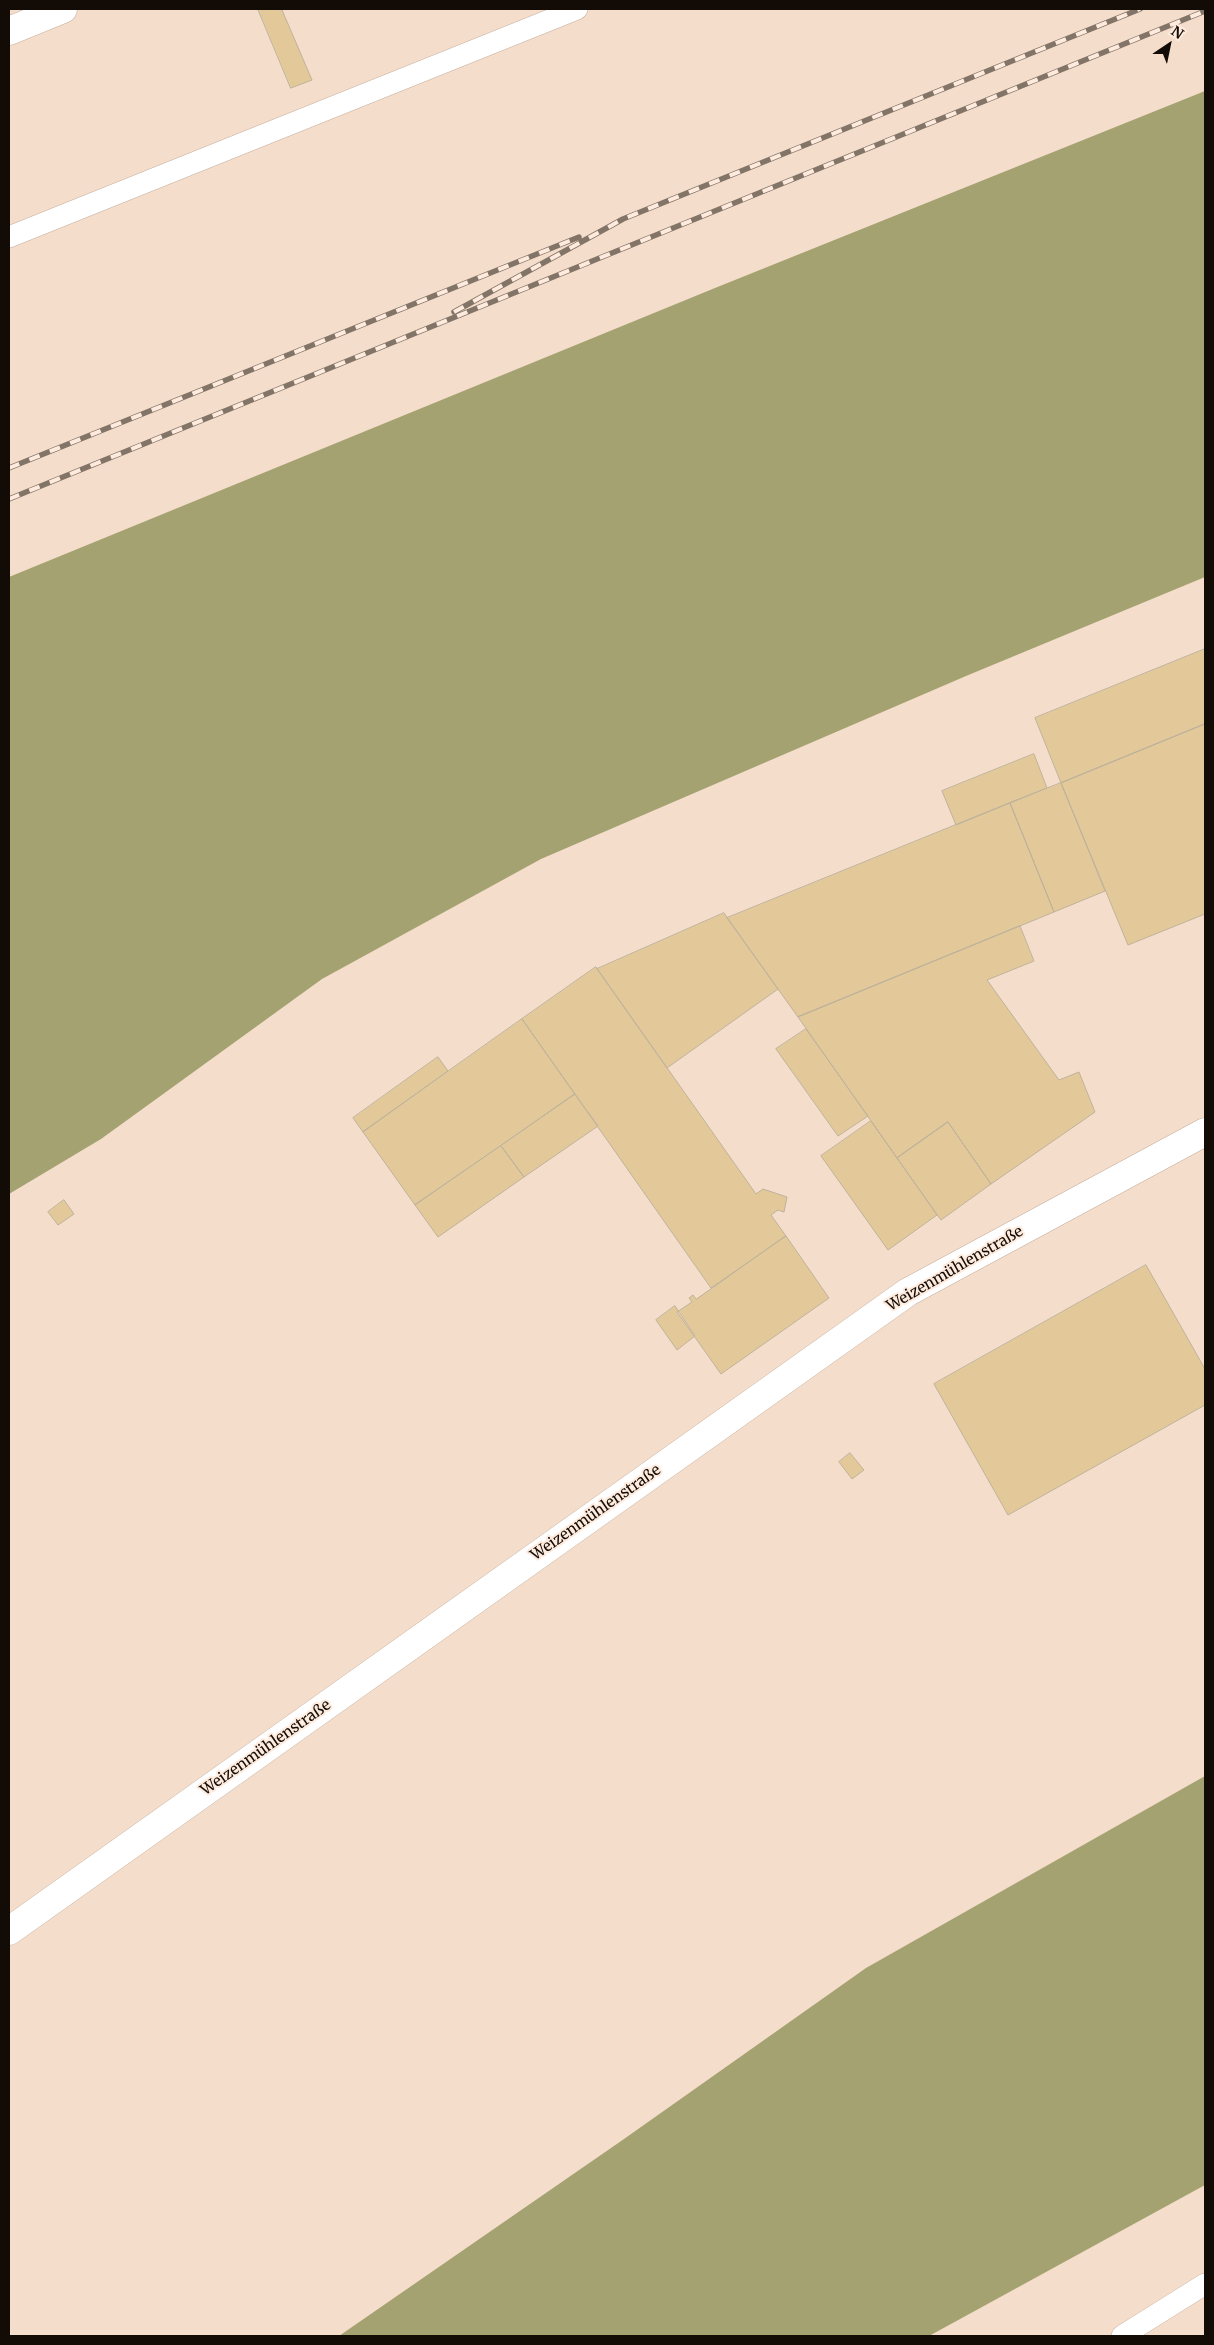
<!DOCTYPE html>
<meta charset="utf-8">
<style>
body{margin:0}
#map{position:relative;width:1214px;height:2345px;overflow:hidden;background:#f4ddcb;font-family:Merriweather,serif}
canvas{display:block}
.frame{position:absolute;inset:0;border:10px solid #130c06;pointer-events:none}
.north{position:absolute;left:1144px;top:20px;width:50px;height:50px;-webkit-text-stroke:4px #feebdd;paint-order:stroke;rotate:34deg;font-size:14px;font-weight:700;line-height:20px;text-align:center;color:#130c06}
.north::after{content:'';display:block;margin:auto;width:18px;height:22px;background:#130c06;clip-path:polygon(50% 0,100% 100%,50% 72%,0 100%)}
</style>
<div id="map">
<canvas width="1214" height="2345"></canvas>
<div class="frame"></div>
<div class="north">N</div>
</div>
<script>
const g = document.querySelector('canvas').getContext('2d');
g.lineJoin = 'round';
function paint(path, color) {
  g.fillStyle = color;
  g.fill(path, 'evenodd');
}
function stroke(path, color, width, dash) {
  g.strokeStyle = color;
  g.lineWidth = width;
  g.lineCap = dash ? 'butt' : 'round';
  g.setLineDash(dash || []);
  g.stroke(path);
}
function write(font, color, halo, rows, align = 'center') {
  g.font = font + ' Merriweather,serif';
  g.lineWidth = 4;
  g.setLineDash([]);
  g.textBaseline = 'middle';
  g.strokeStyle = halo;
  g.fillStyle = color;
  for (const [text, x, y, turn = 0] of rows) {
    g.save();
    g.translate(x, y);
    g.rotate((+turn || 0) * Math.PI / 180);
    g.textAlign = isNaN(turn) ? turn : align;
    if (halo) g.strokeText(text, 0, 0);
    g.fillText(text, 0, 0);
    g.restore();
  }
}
paint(new Path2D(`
 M1205,91v486l-239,99 -425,183 -219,120 -221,160 -92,55v-617l706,-289z
 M1205,1776v409l-276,151h-590l285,-197 242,-171z`), '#a4a270');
const building = new Path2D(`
 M258,9h27l-3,1 30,70 -21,8z
 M1205,649v75l-144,59 -26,-65z
 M1205,724v190l-77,31 -67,-162z
 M1034,754l13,34 -91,37 -14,-34z
 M1061,783l44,108 -51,21 -44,-109z
 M1010,803l44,109 -256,105 -71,-99z
 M724,913l54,76 -111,79 -70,-99z
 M1020,926l14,35 -47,19 72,100 20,-8 16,40 -104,72 -43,-62 -51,36 -99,-141z
 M596,967l160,227 7,-5 24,8 -3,15 -6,-2 -7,5 15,21 -75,52 -189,-269z
 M522,1019l53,75 -160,111 -52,-73z
 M806,1029l62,87 -30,20 -62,-87z
 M438,1057l10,14 -85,61 -10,-14z
 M575,1094l23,32 -74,51 -23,-31z
 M871,1121l66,94 -49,35 -67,-94z
 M948,1122l43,62 -50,36 -44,-62z
 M501,1146l23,31 -86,60 -23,-32z
 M64,1200l10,14 -16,11 -10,-13z
 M786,1236l43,62 -108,76 -44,-62 15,-10 -3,-4 4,-3 3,4z
 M1146,1265l59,104v36l-197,110 -74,-131z
 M675,1306l20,30 -18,14 -21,-30z
 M850,1453l14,17 -12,9 -13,-17z`);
paint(building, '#e3c99a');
stroke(building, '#beb29a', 1);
const service = new Path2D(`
 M9,237l568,-228
 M1122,2336l83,-52`);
const minor = new Path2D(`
 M9,31l54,-22
 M9,1931l899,-639 297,-160`);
stroke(service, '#c5af9e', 22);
stroke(minor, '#c5af9e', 29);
stroke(service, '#fff', 21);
stroke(minor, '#fff', 28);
const rail = new Path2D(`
 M454,312l169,-93 517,-210
 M9,468l570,-231
 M9,499l1196,-488`);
stroke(rail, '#837468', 5.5);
stroke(rail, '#feebdd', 4, [11]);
write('15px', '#130c06', '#feebdd', [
 ["Weizenmühlenstraße",955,1269,-30],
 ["Weizenmühlenstraße",596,1513,-35],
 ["Weizenmühlenstraße",266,1748,-35]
]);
</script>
